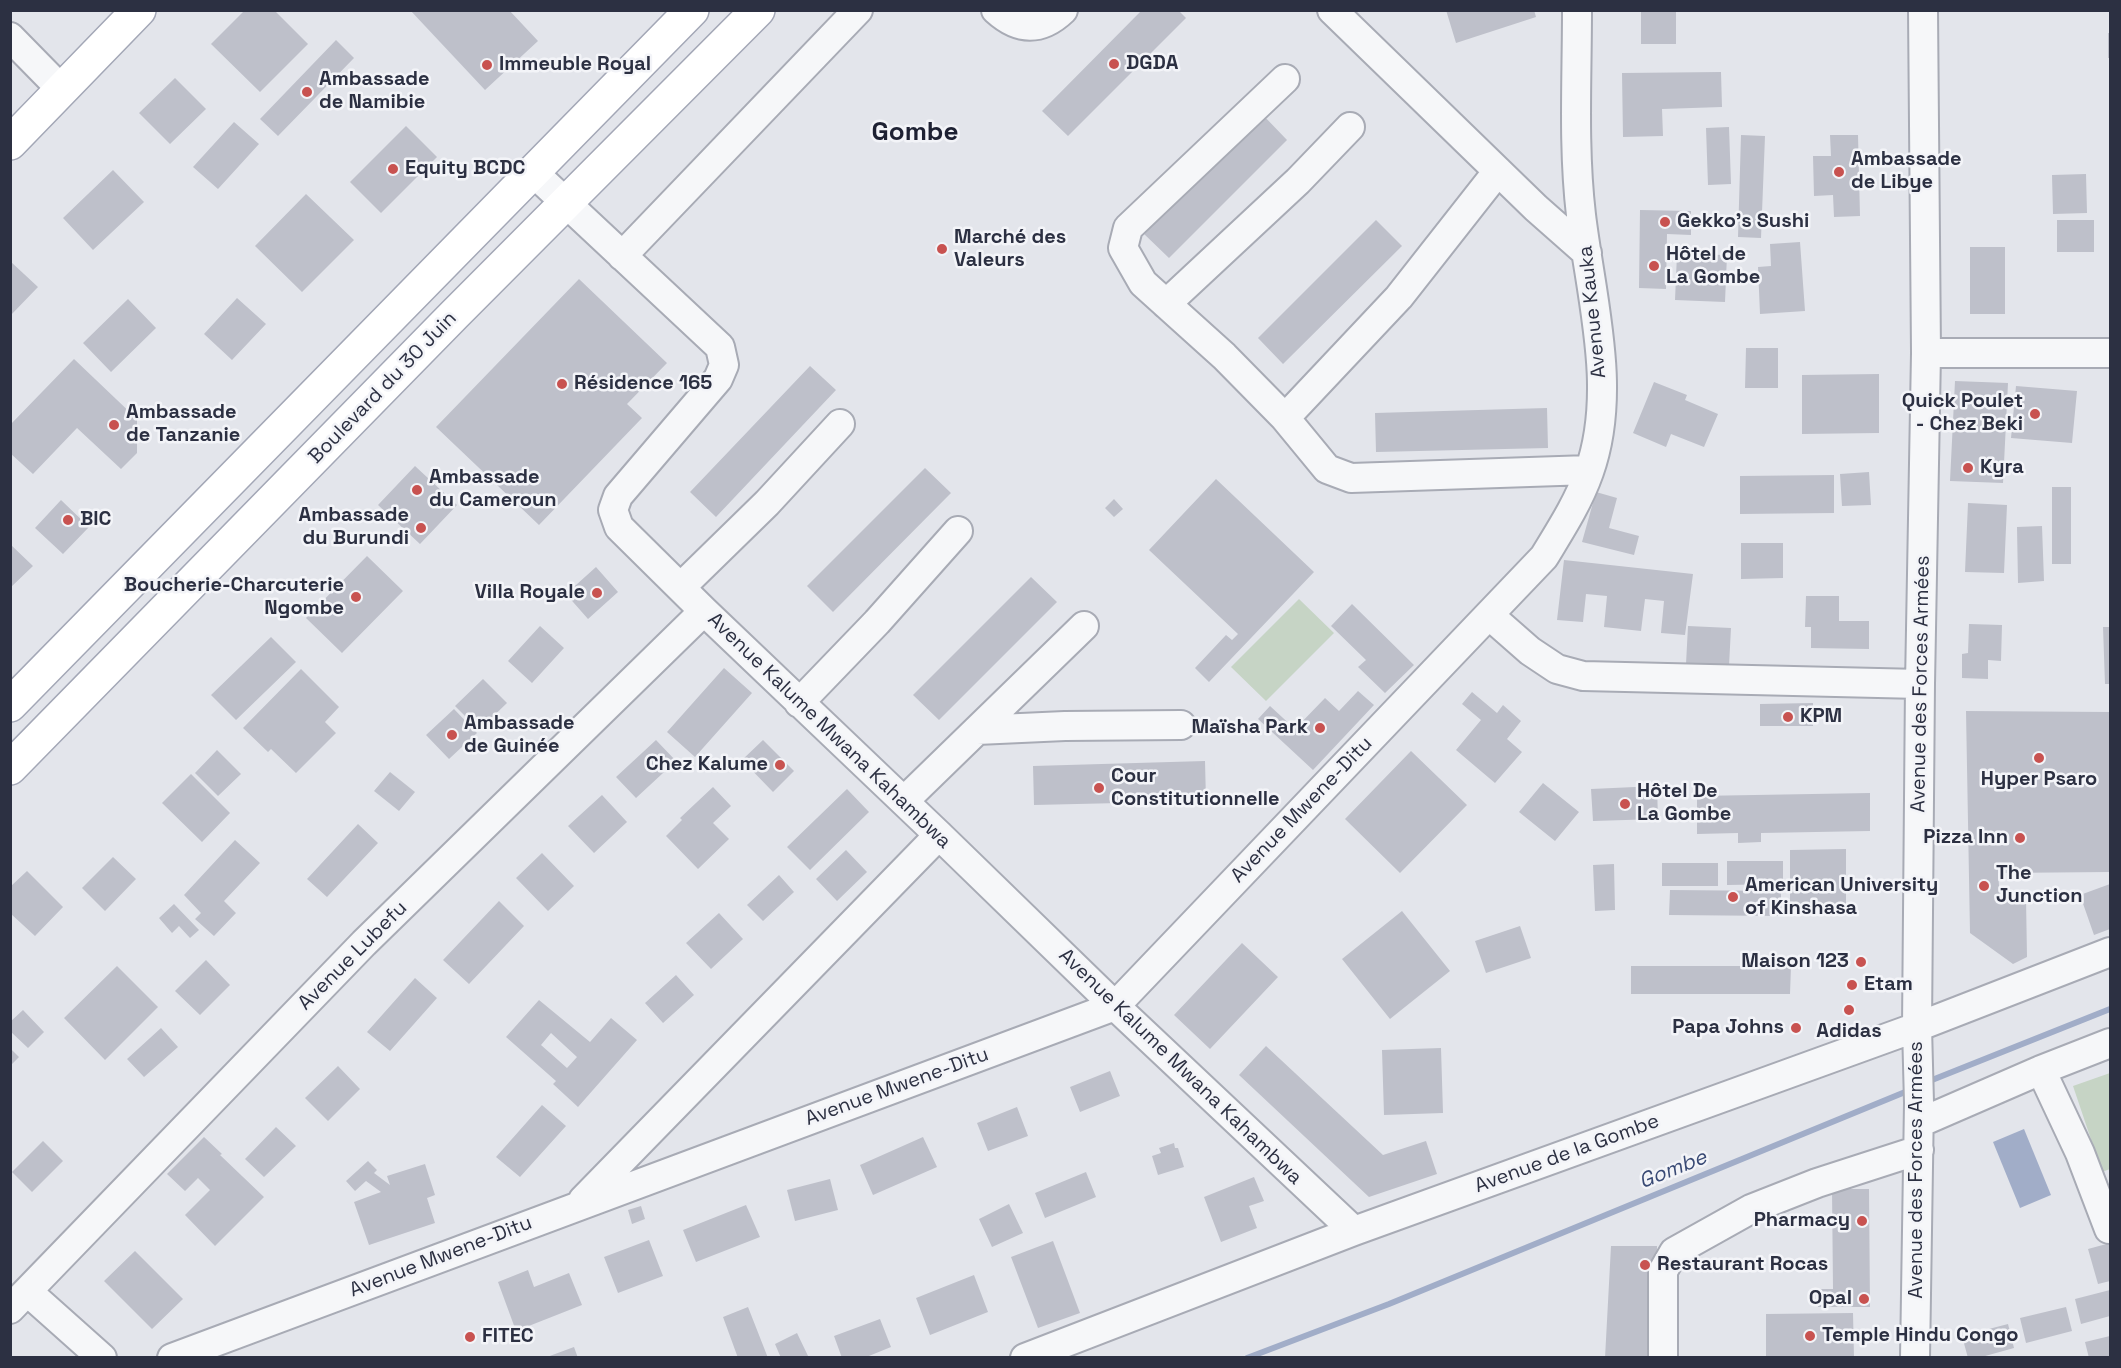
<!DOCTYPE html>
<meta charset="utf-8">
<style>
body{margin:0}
#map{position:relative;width:2121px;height:1368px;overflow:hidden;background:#e3e5eb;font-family:"Space Grotesk",sans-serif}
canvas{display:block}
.frame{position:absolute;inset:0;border:12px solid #2c3042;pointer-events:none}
</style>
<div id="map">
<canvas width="2121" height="1368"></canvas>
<div class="frame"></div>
</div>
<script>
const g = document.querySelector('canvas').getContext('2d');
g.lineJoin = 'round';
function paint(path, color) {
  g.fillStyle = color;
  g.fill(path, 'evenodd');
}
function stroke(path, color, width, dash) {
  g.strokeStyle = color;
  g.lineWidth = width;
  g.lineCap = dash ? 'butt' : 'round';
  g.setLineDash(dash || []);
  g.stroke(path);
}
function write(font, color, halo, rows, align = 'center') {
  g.font = font + ' "Space Grotesk",sans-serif';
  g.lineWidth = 5;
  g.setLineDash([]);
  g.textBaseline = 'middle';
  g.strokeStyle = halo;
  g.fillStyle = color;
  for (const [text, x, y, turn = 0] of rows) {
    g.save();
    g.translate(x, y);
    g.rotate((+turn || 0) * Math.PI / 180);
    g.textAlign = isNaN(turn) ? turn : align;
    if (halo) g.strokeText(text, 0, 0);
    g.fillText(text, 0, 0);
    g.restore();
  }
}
paint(new Path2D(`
 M1299,599l35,34 -68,68 -35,-34z
 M2110,1073v96l-8,3 -29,-86z`), '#c6d4c5');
paint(new Path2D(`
 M2024,1129l27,66 -31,13 -27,-66z`), '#a1adc8');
stroke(new Path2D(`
 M1927,1082l183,-73
 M1247,1358l142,-54 521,-214`), '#a1adc8', 6);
paint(new Path2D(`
 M245,10h29l34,34 -48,48 -49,-48z
 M410,10h99l29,31 -53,49z
 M1142,10h36l8,8 -118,118 -26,-25z
 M1446,10h88l2,7 -80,26z
 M1641,10h35v34h-35z
 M2108,33h2v25h-2z
 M336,40l18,18 -76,78 -18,-17z
 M1721,72l1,35 -60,2 1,27 -40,1 -1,-64z
 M175,78l31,31 -36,35 -31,-31z
 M1262,114l25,26 -118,118 -26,-25z
 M234,122l25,22 -41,45 -25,-22z
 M406,126l31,31 -56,56 -31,-31z
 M1729,127l2,57 -23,1 -2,-57z
 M1741,135l24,1 -4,102 -23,-1z
 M1830,135h28l2,81 -26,1 -1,-22 -19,1 -1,-40h18z
 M113,170l31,32 -51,48 -30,-32z
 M2086,174l1,39 -34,1 -1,-39z
 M306,194l48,46 -52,52 -47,-46z
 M1640,210l51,1v24l-24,-1 -1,55 -27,-1z
 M1376,220l26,26 -119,118 -25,-26z
 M2057,220h37v32h-37z
 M1800,242l5,69 -45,3 -2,-47 13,-1 -1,-22z
 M1970,247h35v67h-35z
 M1677,254l50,1 -2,47 -50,-2z
 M10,261l28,26 -28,29z
 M579,279l88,84 -40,41 15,14 -103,107 -103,-98z
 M237,298l29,26 -34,36 -28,-26z
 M128,299l28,29 -45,44 -28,-29z
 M1746,348h32v40h-33z
 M74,359l63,60v34l-16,16 -44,-41 -44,46 -23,-21v-28z
 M810,366l26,24 -120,127 -26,-25z
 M1879,374v59l-77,1v-59z
 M1955,381l53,2 -5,100 -53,-2z
 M1654,382l33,13 -2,5 33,14 -14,33 -33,-13 -5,13 -33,-14z
 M2016,386l61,5 -5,52 -61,-5z
 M1547,408l1,40 -172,4 -1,-39z
 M415,466l42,39 -37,39 -42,-39z
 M925,468l26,25 -118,119 -26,-26z
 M1869,472l2,33 -29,1 -2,-32z
 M1834,475v38l-94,1v-38z
 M1216,479l98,93 -105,110 -14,-14 31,-33 6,5 6,-6 -89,-84z
 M2052,487h19v77h-19z
 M1596,492l21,6 -8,30 30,8 -5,19 -52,-13z
 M1114,499l9,10 -9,8 -9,-9z
 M61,500l28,27 -26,27 -28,-26z
 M1968,503l39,2 -3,68 -39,-1z
 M2042,526l2,55 -26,2 -1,-56z
 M1741,543h42v35l-42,1z
 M10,544l23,22 -23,22z
 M367,556l36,35 -61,62 -36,-35z
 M1564,560l129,14 -8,61 -24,-2 3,-32 -19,-2 -4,32 -37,-4 3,-31 -21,-2 -3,28 -26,-2z
 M596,567l22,25 -30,27 -22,-25z
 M1031,577l26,25 -118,118 -26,-25z
 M1806,596h33v25h30v28l-58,-1v-21h-6z
 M1352,604l62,61 -29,28 -27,-26 8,-7 -35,-34z
 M1969,624l33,1 -1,36 -13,-1v19l-26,-1v-24l6,-1z
 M540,626l24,22 -32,35 -24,-22z
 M1688,626l43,2 -2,38 -43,-2z
 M2103,627h7v57h-5z
 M271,637l25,25 -60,58 -25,-25z
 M724,668l28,25 -57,64 -28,-25z
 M301,669l38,38 -14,15 11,11 -40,40 -25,-24 -3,3 -25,-24z
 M483,679l24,24 -28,27 -24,-24z
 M1358,691l16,14 -61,65 -55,-51 12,-13 25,23 30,-31 14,13z
 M1472,692l25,21 6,-8 18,16 -14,18 15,13 -27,31 -39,-33 25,-30 -19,-16z
 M1813,703v23h-53v-22z
 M454,709l23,24 -28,26 -23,-24z
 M1966,711l144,1v160l-112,1 2,25h26l1,59 -14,7 -43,-31z
 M656,740l20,21 -40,37 -20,-21z
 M763,740l31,31 -21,21 -31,-32z
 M217,750l24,24 -23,22 -23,-23z
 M1411,751l56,54 -67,68 -55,-54z
 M1205,761l1,40 -172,4 -1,-39z
 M390,772l25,20 -16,19 -25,-20z
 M191,774l39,39 -28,29 -40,-39z
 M1543,783l36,29 -24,29 -36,-29z
 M1657,786l1,33 -65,2 -2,-32z
 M713,787l18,19 -18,17 16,16 -31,30 -32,-33 16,-16 -2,-2z
 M847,789l22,23 -59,58 -23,-23z
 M1870,793v38l-109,2v9l-23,1v-10l-41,1v-38z
 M602,795l25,27 -33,31 -26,-27z
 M358,824l20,19 -51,54 -20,-18z
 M235,840l25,23 -36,38 12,12 -22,23 -19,-17 6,-6 -17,-18z
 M1846,849v60l-56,1v-60z
 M846,850l21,22 -30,29 -21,-22z
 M542,853l32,33 -26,25 -32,-33z
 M113,857l23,22 -31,32 -23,-23z
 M1727,861h56v23l-56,1z
 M1662,863h56v23h-56z
 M1614,864l1,46 -20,1 -2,-46z
 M27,871l36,36 -28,29 -25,-23v-26z
 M779,875l15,17 -31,29 -16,-16z
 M2110,884v45l-16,6 -14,-40z
 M1670,890l111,1v25l-112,-1z
 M499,901l25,25 -55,58 -26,-24z
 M174,904l25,26 -9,8 -11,-12 -7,7 -13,-15z
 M1402,911l48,60 -60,48 -48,-60z
 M719,913l24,26 -32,30 -25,-26z
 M1520,926l11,32 -45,15 -11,-32z
 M1242,943l36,34 -68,72 -36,-34z
 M206,960l24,25 -30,30 -25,-24z
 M117,966l41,41 -53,53 -41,-42z
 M1631,966h160l-1,28h-159z
 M676,975l18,20 -31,28 -18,-20z
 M415,978l22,20 -47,53 -23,-19z
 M539,1000l51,42 21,-24 26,22 -59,67 -25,-23 3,-3 -50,-44zM551,1033l26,24 -10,11 -26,-23z
 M23,1010l21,22 -16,16 -18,-17v-9z
 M161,1028l17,19 -34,30 -17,-18z
 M1266,1046l117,109 43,-14 11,33 -68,23 -130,-122z
 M10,1048l9,9 -9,9z
 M1441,1048l2,65 -59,2 -2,-65z
 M338,1066l22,23 -32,32 -23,-23z
 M1110,1071l10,25 -40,16 -10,-25z
 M542,1105l24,21 -46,51 -24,-20z
 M1017,1107l11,29 -40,15 -11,-28z
 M276,1127l20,19 -32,31 -19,-18z
 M204,1137l18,17 -2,1 44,42 -49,49 -30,-31 25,-25 -12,-12 -13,13 -18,-17z
 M923,1137l14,30 -64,28 -13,-30z
 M43,1141l20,20 -31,31 -20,-20z
 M1174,1143l1,5h3l6,19 -26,8 -6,-19 9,-3 -2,-5z
 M368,1161l9,9 -3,3 16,12 -3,-9 38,-12 10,31 -8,3 8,25 -66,22 -15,-43 27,-10 -15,-11 -11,10 -9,-10z
 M1086,1172l10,25 -51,21 -10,-25z
 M1254,1177l10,24 -15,5 8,22 -36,14 -17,-45z
 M830,1179l8,31 -43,11 -8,-31z
 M1832,1189h37l1,118h-52v-18h15z
 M1009,1204l14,29 -31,14 -13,-28z
 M746,1205l14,32 -64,25 -13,-32z
 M641,1206l4,13 -13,5 -4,-14z
 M649,1240l14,36 -45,17 -14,-36z
 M1053,1241l27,72 -42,15 -27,-71z
 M2110,1243v38l-12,3 -10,-35z
 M1611,1246h46l-2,112h-50z
 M135,1251l48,48 -31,30 -48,-48z
 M528,1270l6,17 35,-14 13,32 -66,26 -18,-49z
 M974,1275l14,37 -58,23 -14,-37z
 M2110,1290v26l-29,8 -6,-25z
 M748,1307l20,51h-30l-15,-41z
 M2066,1307l6,24 -46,12 -6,-25z
 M1853,1313l1,45h-88v-44z
 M880,1319l11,28 -27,11h-22l-8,-22z
 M2008,1324l6,24 -36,10h-10l-6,-22z
 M797,1333l12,25h-28l-6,-14z
 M2110,1336v22h-21l-4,-16z
 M574,1347l4,11h-31v-1z`), '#bec0ca');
const minor = new Path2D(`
 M996,10c23,21 45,21 67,0
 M1332,10l204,198 51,45
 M10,37l52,53
 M1285,79l-157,149 -5,20 20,35 81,73 61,62 42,51 24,9 238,-8
 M534,173l186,174 4,18 -6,14 -100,117 -5,14 6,17 85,84 235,224 176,171 239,225
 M622,256l236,-246
 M1166,304l132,-123 52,-54
 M1926,353h184
 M1285,418l114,-121 99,-126
 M681,587l86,-84 73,-79
 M1489,615l41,36 27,18 26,7 337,8
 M799,703l78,-81 81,-91
 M977,730l88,-4 116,-1
 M904,801l180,-175
 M2041,1070l39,83 29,76
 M1919,1123l122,-53 69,-27
 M583,1200l356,-365
 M28,1292l74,66
 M10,1309l354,-366 340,-332
 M172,1358l943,-352 429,-449c17,-28 34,-54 45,-85 29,-81 2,-174 -8,-257 -8,-68 -4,-136 -4,-205
 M1025,1358l329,-127 563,-204 193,-75
 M1663,1358v-87l11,-19 77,-43 66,-26 102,-33
 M1915,1358l4,-255 -2,-76 3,-343 6,-331 -3,-343`);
const major = new Path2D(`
 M10,143l129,-133
 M10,705l682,-695
 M10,768l444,-453 304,-305`);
stroke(minor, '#a8abb5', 32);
stroke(major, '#a3a7b6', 36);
stroke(minor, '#f6f7f9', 28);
stroke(major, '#fff', 33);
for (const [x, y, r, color] of [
 [1114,64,6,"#c85250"],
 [487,65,6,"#c85250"],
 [307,92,6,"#c85250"],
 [393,169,6,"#c85250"],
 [1839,172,6,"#c85250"],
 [1665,222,6,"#c85250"],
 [942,249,6,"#c85250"],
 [1654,266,6,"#c85250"],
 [562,384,6,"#c85250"],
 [2035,414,6,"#c85250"],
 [114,425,6,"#c85250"],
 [1968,468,6,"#c85250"],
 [417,490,6,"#c85250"],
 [68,520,6,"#c85250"],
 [421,528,6,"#c85250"],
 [597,593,6,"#c85250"],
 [356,597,6,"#c85250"],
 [1788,717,6,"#c85250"],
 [1320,728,6,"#c85250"],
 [452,735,6,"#c85250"],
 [2039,758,6,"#c85250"],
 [780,765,6,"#c85250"],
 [1099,788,6,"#c85250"],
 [1625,804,6,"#c85250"],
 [2020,838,6,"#c85250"],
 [1984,886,6,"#c85250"],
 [1733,897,6,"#c85250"],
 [1861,962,6,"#c85250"],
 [1852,985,6,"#c85250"],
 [1849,1010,6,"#c85250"],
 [1796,1028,6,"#c85250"],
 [1862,1221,6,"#c85250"],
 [1645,1265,6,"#c85250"],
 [1864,1299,6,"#c85250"],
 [1810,1336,6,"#c85250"],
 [470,1337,6,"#c85250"]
]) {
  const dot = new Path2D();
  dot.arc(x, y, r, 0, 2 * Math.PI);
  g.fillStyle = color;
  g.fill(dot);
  stroke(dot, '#f3f4f8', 2);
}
write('bold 20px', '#2c3042', '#f3f4f8', [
 ["DGDA",1126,64],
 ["Immeuble Royal",499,65],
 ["Ambassade",319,80],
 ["de Namibie",319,103],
 ["Ambassade",1851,160],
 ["de Libye",1851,183],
 ["Equity BCDC",405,169],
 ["Gekko's Sushi",1677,222],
 ["Marché des",954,238],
 ["Valeurs",954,261],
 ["Hôtel de",1666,255],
 ["La Gombe",1666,278],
 ["Résidence 165",574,384],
 ["Quick Poulet",2023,402,"right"],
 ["- Chez Beki",2023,425,"right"],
 ["Ambassade",126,413],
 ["de Tanzanie",126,436],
 ["Kyra",1980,468],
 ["Ambassade",429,478],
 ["du Cameroun",429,501],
 ["Ambassade",409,516,"right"],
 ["du Burundi",409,539,"right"],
 ["BIC",80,520],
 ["Boucherie-Charcuterie",344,586,"right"],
 ["Ngombe",344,609,"right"],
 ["Villa Royale",585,593,"right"],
 ["KPM",1800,717],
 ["Ambassade",464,724],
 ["de Guinée",464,747],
 ["Maïsha Park",1308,728,"right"],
 ["Chez Kalume",768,765,"right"],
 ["Cour",1111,777],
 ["Constitutionnelle",1111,800],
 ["Hyper Psaro",2039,780,"center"],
 ["Hôtel De",1637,792],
 ["La Gombe",1637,815],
 ["Pizza Inn",2008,838,"right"],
 ["The",1996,874],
 ["Junction",1996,897],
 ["American University",1745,886],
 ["of Kinshasa",1745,909],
 ["Maison 123",1849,962,"right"],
 ["Etam",1864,985],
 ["Papa Johns",1784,1028,"right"],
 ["Adidas",1849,1032,"center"],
 ["Pharmacy",1850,1221,"right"],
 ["Restaurant Rocas",1657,1265],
 ["Opal",1852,1299,"right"],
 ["Temple Hindu Congo",1822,1336],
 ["FITEC",482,1337]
], 'left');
write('20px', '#2c3042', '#f3f4f8', [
 ["Avenue Kauka",1593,312,-96],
 ["Boulevard du 30 Juin",383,388,-46],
 ["Avenue des Forces Armées",1921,684,-89],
 ["Avenue Kalume Mwana Kahambwa",829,731,44],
 ["Avenue Mwene-Ditu",1302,810,-46],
 ["Avenue Lubefu",353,956,-45],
 ["Avenue Kalume Mwana Kahambwa",1180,1067,44],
 ["Avenue Mwene-Ditu",897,1087,-20],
 ["Avenue de la Gombe",1567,1154,-20],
 ["Avenue des Forces Armées",1917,1170,-90],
 ["Avenue Mwene-Ditu",441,1257,-21]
]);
write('italic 21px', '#384974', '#f3f4f8', [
 ["Gombe",1673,1170,-22]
]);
write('bold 26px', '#1e2133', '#f3f4f8', [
 ["Gombe",915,133]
]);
</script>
